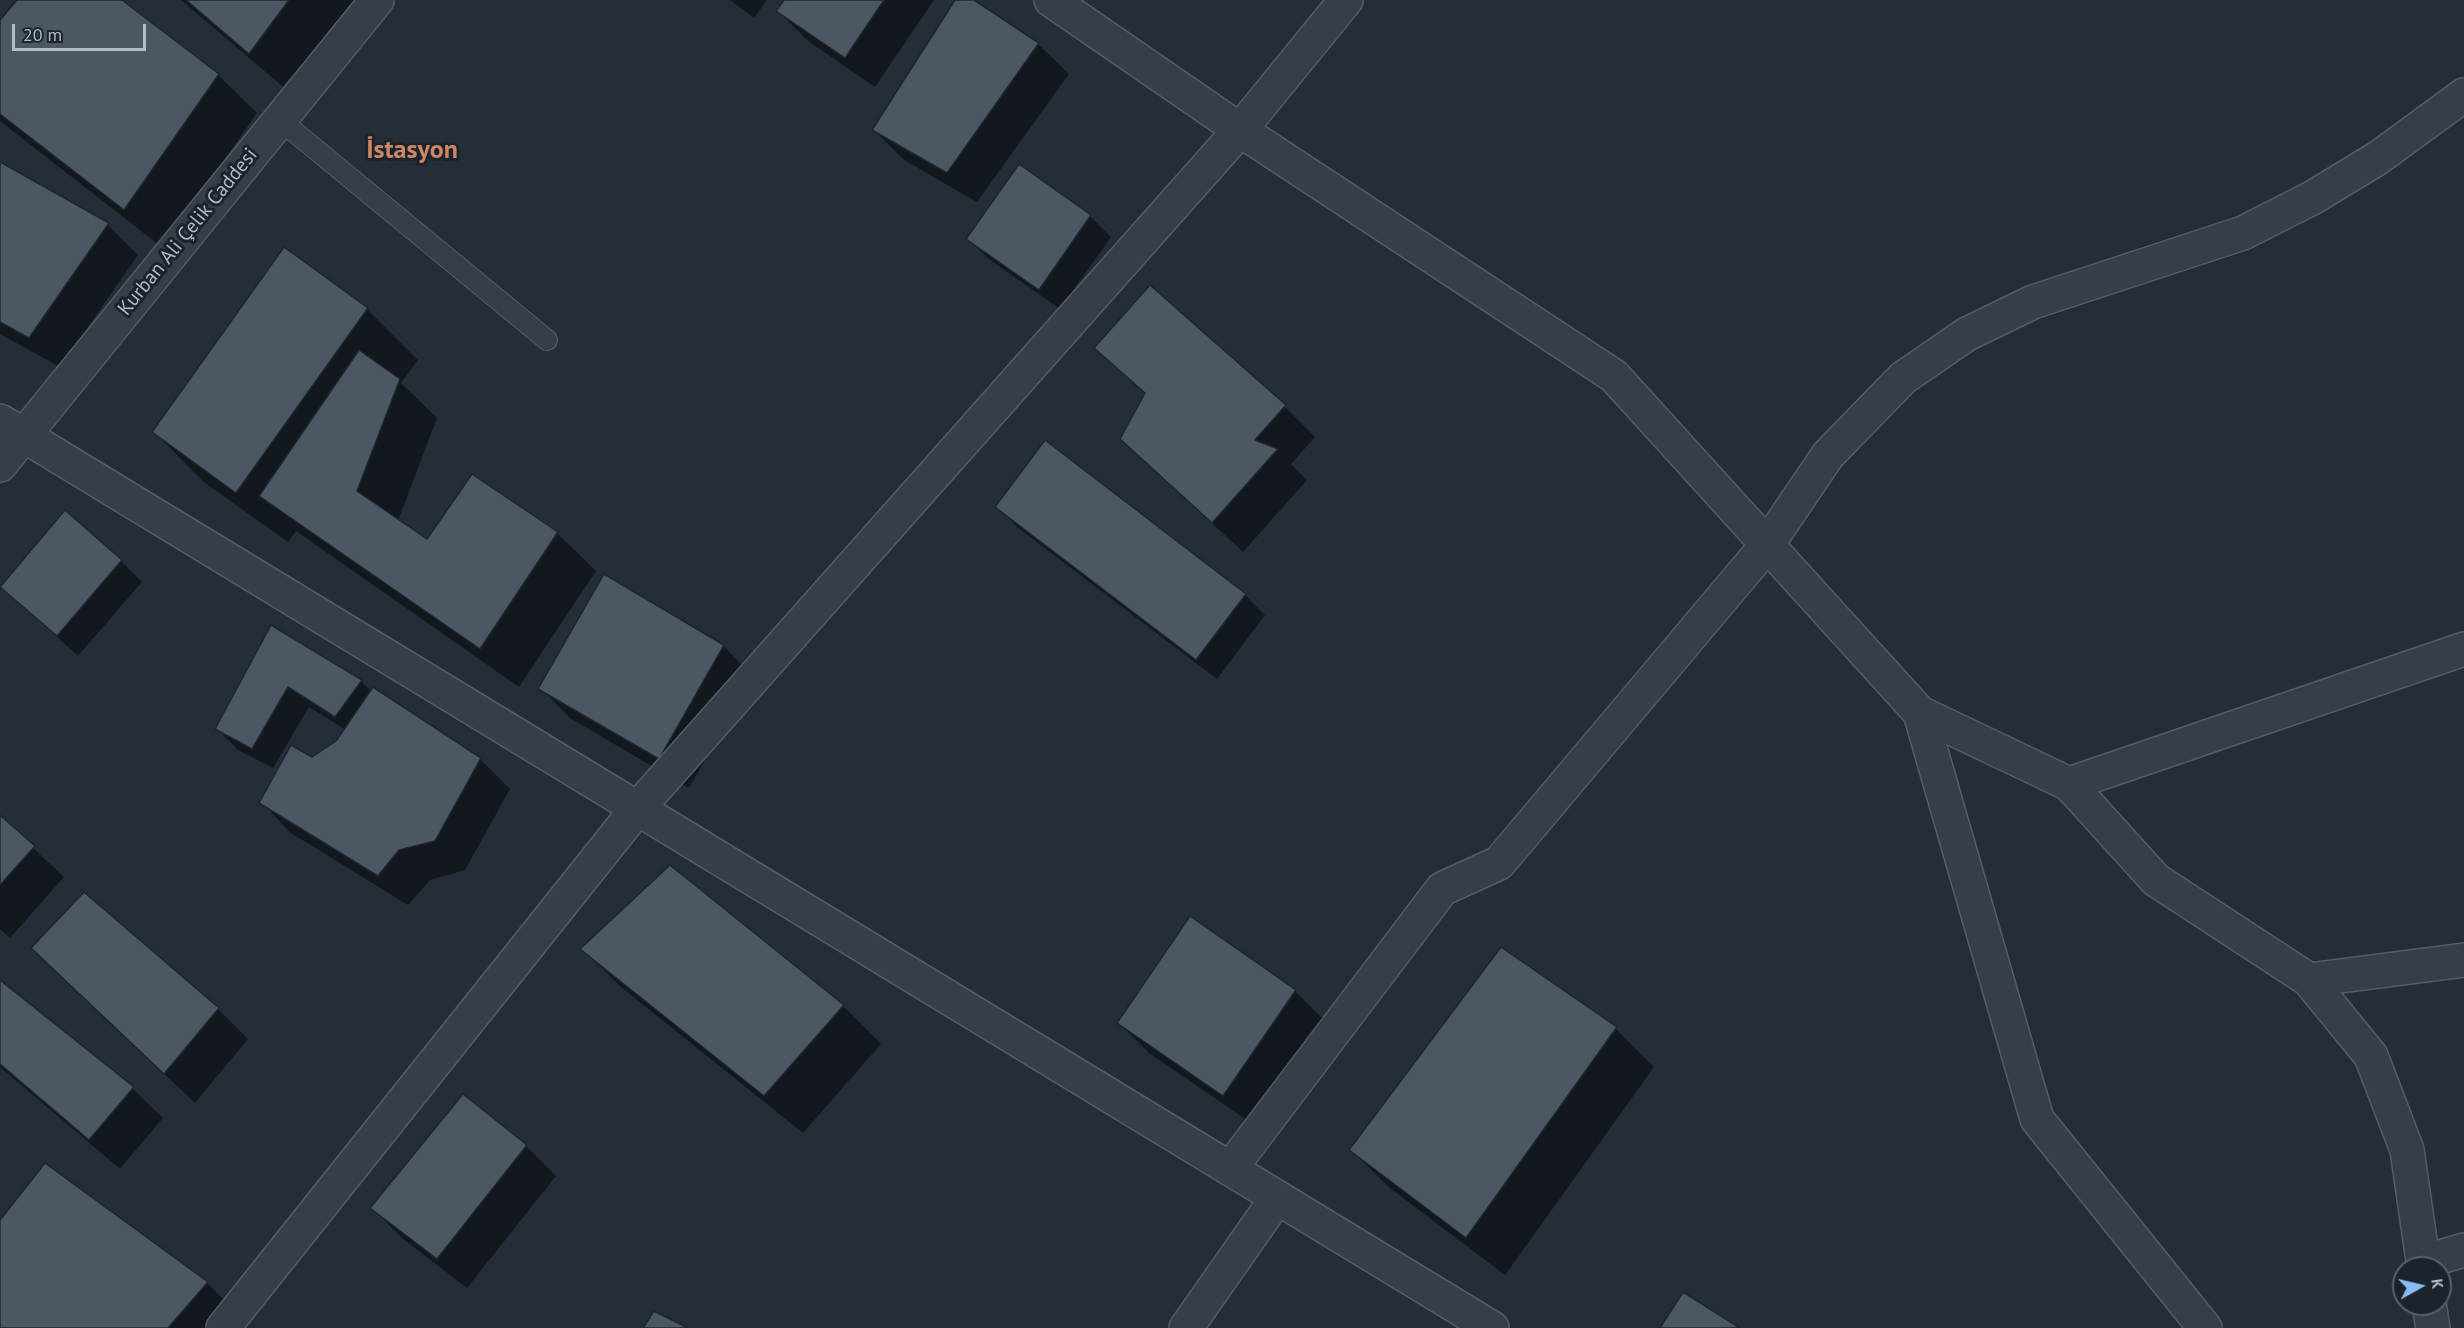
<!DOCTYPE html>
<meta charset="utf-8">
<style>
body{margin:0}
#map{position:relative;width:2464px;height:1328px;overflow:hidden;background:#232e38;font-family:"PT Sans",sans-serif}
canvas{display:block}
.north{position:absolute;left:2392px;top:1256px;width:60px;height:60px;box-sizing:border-box;background:#1b242d;border:2px solid #57606a;border-radius:50%;rotate:82deg;font-size:16px;font-weight:700;line-height:24px;text-align:center;color:#b1bac5}
.north::after{content:'';display:block;margin:auto;width:21px;height:27px;background:#89bbf1;clip-path:polygon(50% 0,100% 100%,50% 72%,0 100%)}
.scale{position:absolute;left:12px;top:24px;width:134px;height:27px;box-sizing:border-box;border:3px solid #b1bac5;border-top:0;padding-left:8px;font-size:18px;line-height:21px;white-space:nowrap;color:#b1bac5;-webkit-text-stroke:4px #1b242d;paint-order:stroke}
</style>
<div id="map">
<canvas width="2464" height="1328"></canvas>
<div class="north">K</div>
<div class="scale">20 m</div>
</div>
<script>
const g = document.querySelector('canvas').getContext('2d');
g.lineJoin = 'round';
function paint(path, color) {
  g.fillStyle = color;
  g.fill(path, 'evenodd');
}
function stroke(path, color, width, dash) {
  g.strokeStyle = color;
  g.lineWidth = width;
  g.lineCap = dash ? 'butt' : 'round';
  g.setLineDash(dash || []);
  g.stroke(path);
}
function write(font, color, halo, rows, align = 'center') {
  g.font = font + ' "PT Sans",sans-serif';
  g.lineWidth = 6;
  g.setLineDash([]);
  g.textBaseline = 'middle';
  g.strokeStyle = halo;
  g.fillStyle = color;
  for (const [text, x, y, turn = 0] of rows) {
    g.save();
    g.translate(x, y);
    g.rotate((+turn || 0) * Math.PI / 180);
    g.textAlign = isNaN(turn) ? turn : align;
    if (halo) g.strokeText(text, 0, 0);
    g.fillText(text, 0, 0);
    g.restore();
  }
}
paint(new Path2D(`
 M19,0h100l99,75 39,38 -94,135 -163,-127v-98z
 M181,0h175l-68,91z
 M730,0h37l-13,18z
 M786,0h148l-59,87 -67,-46 -30,-30z
 M956,0h16l66,44 31,30 -92,128 -73,-42 -30,-30z
 M0,165l108,60 30,30 -78,112 -60,-33z
 M1019,166l71,50 21,21 -51,72 -71,-50 -21,-20z
 M1150,287l135,120 30,30 -24,27 16,16 -64,72 -121,-113 24,-44 -50,-47z
 M367,309l51,51 -17,23 36,35 -39,103 30,20 129,-8 39,38 -77,116 -223,-156 -8,11 -83,-59 -51,-51z
 M997,506l248,89 20,20 -48,64 -200,-152z
 M121,561l21,21 -64,74 -76,-69z
 M271,628l90,53 11,11 108,67 30,30 -45,81 -35,10 -22,25 -117,-72 -30,-31 52,-43 24,-17 9,-12 -37,-23 -36,61 -35,-18 -21,-21z
 M723,646l30,30 -64,112 -119,-70 -30,-30z
 M0,817l64,60 -54,61 -10,-9z
 M85,894l133,115 30,30 -53,64 -132,-125z
 M582,949l261,57 38,38 -78,89 -182,-146z
 M1502,949l114,80 38,38 -149,208 -115,-87 -39,-38z
 M0,982l132,106 31,30 -43,51 -120,-102z
 M1295,991l30,30 -71,104 -105,-72 -30,-30z
 M464,1096l62,50 30,30 -89,112 -65,-50 -30,-30z
 M0,1222l207,61 38,38 -6,7h-239z`), '#0007');
const building = new Path2D(`
 M17,0h105l97,74 -95,136 -124,-96v-94z
 M186,0h103l-40,54z
 M784,0h100l-39,58 -69,-47z
 M955,0h19l65,43 -92,130 -75,-43z
 M0,162l109,61 -80,115 -29,-16z
 M1019,164l72,51 -52,75 -73,-51z
 M284,247l84,61 -132,185 -84,-61z
 M1150,285l136,120 -31,35 23,9 -66,74 -92,-84 25,-46 -51,-45z
 M359,350l41,29 -43,112 70,48 45,-65 86,58 -78,117 -221,-153z
 M1045,440l201,154 -50,66 -201,-153z
 M65,510l57,50 -65,76 -57,-49z
 M604,574l120,71 -65,114 -121,-70z
 M271,625l91,55 -27,37 -47,-30 -36,62 -37,-20z
 M373,687l108,71 -46,83 -36,9 -21,26 -119,-73 32,-58 21,12 24,-16z
 M0,815l35,31 -35,39z
 M670,865l174,140 -80,91 -184,-147z
 M84,892l135,116 -55,66 -133,-126z
 M1190,916l106,74 -73,106 -106,-73z
 M1501,947l116,80 -151,211 -117,-88z
 M0,980l134,107 -45,53 -89,-76z
 M463,1094l64,51 -90,114 -67,-51z
 M45,1163l163,119 -40,46h-168v-108z
 M1683,1292l57,36h-80z
 M654,1311l34,17h-45z`);
paint(building, '#4b5864');
stroke(building, '#1d262f', 1.5);
const lane = new Path2D(`
 M280,120l267,220`);
const street = new Path2D(`
 M1051,0l189,130 374,246 306,337 117,406 168,209
 M0,421l1492,907
 M0,465l377,-465
 M1920,713l149,71 87,96 153,100 62,76 36,94 17,118
 M2069,784l395,-135
 M2309,980l155,-20
 M1230,1169l212,-280 57,-26 268,-318 61,-90 75,-77 64,-44 66,-32 210,-69 69,-35 66,-40 86,-63
 M2423,1262l41,-12
 M2429,1304l4,24
 M223,1328l414,-519 603,-679 106,-130
 M1186,1328l91,-130`);
stroke(lane, '#545d66', 22);
stroke(street, '#545d66', 36);
stroke(lane, '#363f49', 20);
stroke(street, '#363f49', 33);
write('20px', '#b1bac5', '#1b242d', [
 ["Kurban Ali Çelik Caddesi",188,232,-51]
]);
write('bold 26px', '#cd8763', '#1b242d', [
 ["İstasyon",412,151]
]);
</script>
